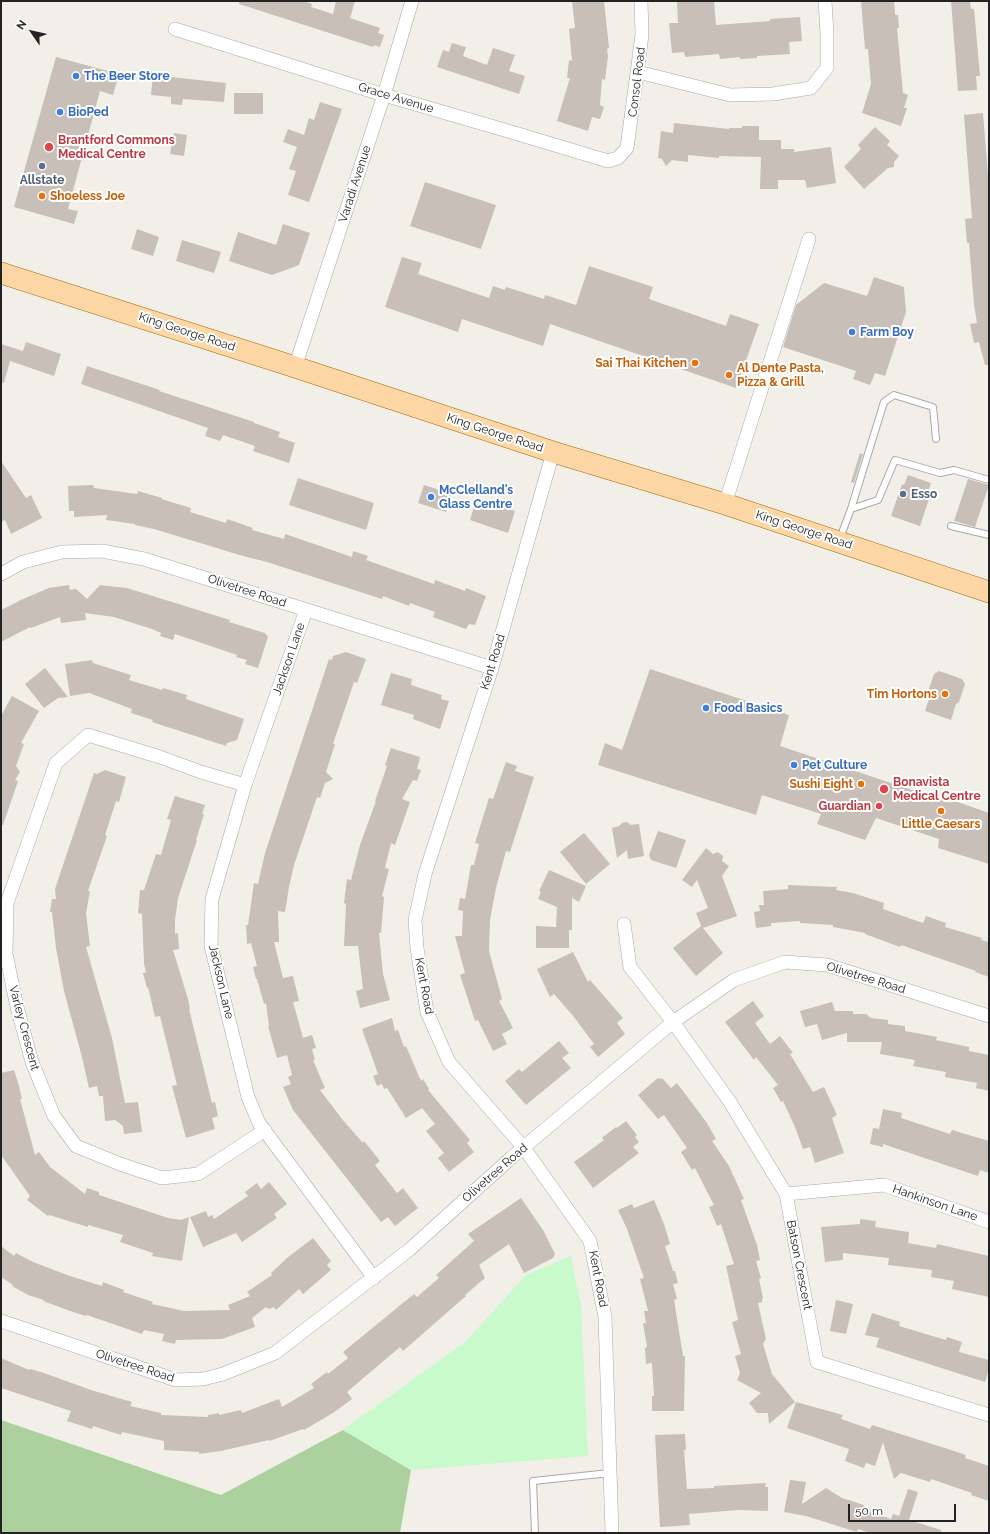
<!DOCTYPE html>
<style>
body{margin:0}
#map{position:relative;width:990px;height:1534px;overflow:hidden;background:#f2efe9;font-family:Raleway,sans-serif}
canvas{display:block}
.frame{position:absolute;inset:0;border:2px solid #222;pointer-events:none}
.north{position:absolute;left:12px;top:12px;width:40px;height:40px;-webkit-text-stroke:3px #fff;paint-order:stroke;rotate:304deg;font-size:11px;font-weight:700;line-height:16px;text-align:center;color:#222}
.north::after{content:'';display:block;margin:auto;width:14px;height:18px;background:#222;clip-path:polygon(50% 0,100% 100%,50% 72%,0 100%)}
.scale{position:absolute;left:848px;top:1504px;width:108px;height:18px;box-sizing:border-box;border:2px solid #222;border-top:0;padding-left:5px;font-size:12px;line-height:14px;white-space:nowrap;color:#222;-webkit-text-stroke:3px #fff;paint-order:stroke}
</style>
<div id="map">
<canvas width="990" height="1534"></canvas>
<div class="frame"></div>
<div class="north">N</div>
<div class="scale">50 m</div>
</div>
<script>
const g = document.querySelector('canvas').getContext('2d');
g.lineJoin = 'round';
function paint(path, color) {
  g.fillStyle = color;
  g.fill(path, 'evenodd');
}
function stroke(path, color, width, dash) {
  g.strokeStyle = color;
  g.lineWidth = width;
  g.lineCap = dash ? 'butt' : 'round';
  g.setLineDash(dash || []);
  g.stroke(path);
}
function write(font, color, halo, rows, align = 'center') {
  g.font = font + ' Raleway,sans-serif';
  g.lineWidth = 4;
  g.setLineDash([]);
  g.textBaseline = 'middle';
  g.strokeStyle = halo;
  g.fillStyle = color;
  for (const [text, x, y, turn = 0] of rows) {
    g.save();
    g.translate(x, y);
    g.rotate((+turn || 0) * Math.PI / 180);
    g.textAlign = isNaN(turn) ? turn : align;
    if (halo) g.strokeText(text, 0, 0);
    g.fillText(text, 0, 0);
    g.restore();
  }
}
paint(new Path2D(`
 M1,1420l220,75 122,-65 68,40 -11,63h-399z`), '#add19e');
paint(new Path2D(`
 M571,1256l10,50 7,150 -177,14 -68,-40 122,-88 61,-67z`), '#c8facc');
paint(new Path2D(`
 M239,1h65l8,3 -1,3 22,7 3,-13h19l-5,17 30,10 -2,5 6,2 -4,12 -6,-2 -1,2 -134,-43z
 M572,1h32l5,47 -2,1 1,7 -3,24 -3,-1 -2,26 4,2 -4,12 -8,-2 -4,14 -31,-10 13,-43h-3l2,-18 3,1 -3,-32 6,-1z
 M677,1h37l2,24 54,-4v-2l30,-2 2,24 -13,1 1,12 -33,2v2l-17,1v-2l-20,2 -1,-5 -34,3 -1,-5 -12,1 -3,-30h9z
 M861,1h33l1,14h3l1,13h-2l6,65 5,2 -4,13h3l-6,18 -39,-13 9,-29 -3,-35h-3z
 M951,1h19l1,8h3l6,67h-4l1,14 -19,1z
 M452,43l14,4 -3,9 24,9 6,-17 22,7 -6,16 16,5 -6,18 -82,-27 6,-17 6,2z
 M56,57l63,17 -6,21 -13,-4 -32,118 10,2 -4,13 -60,-17z
 M153,75l73,8 -2,19 -41,-3 -1,6 -11,-1v-7l-20,-2z
 M234,93h29v21h-29z
 M320,102l22,7 -33,93 -21,-7 8,-24 -7,-2 8,-22 -14,-5 5,-13 16,6 5,-17 5,2z
 M983,113l6,74v54l-1,1 1,18v105h-4l-6,-23 -5,1 -4,-19 7,-1 -3,-19 -5,-61h-2l-2,-24 7,-1 -8,-103z
 M674,123l55,6v-1h13v-2h17v14h22v9h13v3l37,-5 5,36 -29,5 -2,-8h-27v9h-18l1,-32 -42,-1v2l-31,-3v7l-16,-2 -6,6 -4,-7 -4,-1 3,-27 12,2z
 M875,127l15,14 -3,4 12,11 -5,6v5l-6,1 -24,21 -20,-22 17,-18 -3,-4z
 M174,133l13,2 -3,21 -14,-2z
 M425,182l71,23 -15,44 -71,-23z
 M283,224l27,9 -11,32 -27,10 -43,-14 9,-29 38,13z
 M137,229l22,8 -6,19 -22,-7z
 M182,240l39,12 -7,21 -38,-12z
 M402,257l20,6 -4,11 71,24 4,-12 12,4 1,-3 38,12 1,-4 31,10 13,-39 64,21 -4,12 77,27 4,-12 29,10 -23,64 -186,-64 -7,22 -81,-27 -4,13 -73,-25z
 M874,277l30,10 2,25 -21,64 -10,-3 -5,12 -17,-6 3,-8 -73,-24 13,-42 28,-22 43,13z
 M26,342l35,12 -7,22 -44,-15 -6,22 -3,-1v-38l22,7z
 M87,366l73,24 -1,1 95,31v1l26,9 -2,5 17,6 -6,20 -36,-12 2,-5 -32,-11 -3,6 -15,-5 3,-8 -127,-44z
 M860,453l3,1 -9,29 -3,-1z
 M1,461l25,37 5,-3 11,23 -31,16 -6,-14 -4,2z
 M908,475l23,8 -3,9 3,1 -11,33 -29,-10 11,-32 2,1z
 M298,478l76,25 -8,27 -77,-25z
 M968,479l21,6 -14,42 -21,-6z
 M93,485l1,3 43,6 1,-3 24,7 -1,1 30,9 -1,4 36,11 1,-4 26,9 -1,2 32,9 1,-5 67,23 1,-6 15,5 -2,4 68,24 1,-4 30,11 1,-3 20,8 -11,29 -6,-1 -3,5 -33,-12 2,-5 -25,-9 -1,3 -26,-10 -1,3 -115,-37 -24,-6 -89,-27 -19,-4v-1l-29,-4 1,-5 -33,2v-6h-5l-1,-25z
 M424,485l28,9 -6,18 -28,-9z
 M475,504l10,3 1,-2 14,4 1,-3 14,5 -7,22 -38,-13z
 M69,585l1,5 6,-1 11,10 13,-14 27,3 103,32 -1,2 36,11 3,4 -10,31 -13,-4 2,-4 -11,-3 1,-2 -62,-21 -2,6 -13,-4 1,-3 -9,-4 -38,-12 -29,-4 1,7 -25,3 -1,-6 -29,11 -1,-1 -29,15v-32l22,-11 26,-11z
 M346,652l20,7 -9,24 -3,-1 -21,62h2l-9,28 7,7 -8,4 -5,15 -3,-1 -23,68 -5,22 -4,25 -7,-1 1,31h-5l9,36 10,-2 6,25 -6,1 10,36 9,-3 4,13 -4,1 3,11h-2l12,28 -5,2 22,29 21,24 1,-2 16,20 -5,4 22,28 6,-5 15,20 -23,18 -7,-9 -7,5 -88,-112 -10,-23 8,-3 -3,-7 4,-2 -5,-20 -10,3 -9,-32h1l-3,-23 -2,1 -7,-25h-1l-3,-12 4,-1 -6,-23 -4,1 -1,-19h2l6,-42 4,1 7,-31 64,-194 3,1 1,-4z
 M92,660l1,3 38,12 -2,5 33,10 1,-2 24,7 -1,4 58,20 -7,21 -10,3 -1,3 -74,-24 1,-2 -22,-7 1,-4 -43,-16 -19,3 -5,-32z
 M45,668l23,29 -10,1 -14,10 -19,-24z
 M650,669l139,46 -9,31 171,57 1,-3 37,13v51l-51,-16 1,-9 -63,-21 -11,22 -48,-16 4,-10 -59,-19 -6,20 -158,-50 7,-22 17,7z
 M939,671l23,8 3,5 -6,18 -3,2 -5,16 -26,-9 5,-15 -2,-4 6,-18z
 M391,673l21,6 -1,6 31,10 -1,4 8,2 -9,28 -27,-10 1,-4 -33,-10z
 M12,696l27,15 -18,32 3,1 -8,22 4,6 -5,8 3,1 -15,44h-2v-109z
 M391,748l29,9 -3,12 4,1 -4,11 -4,-1 -11,19 8,3 -15,43 -4,-2 -6,25 4,1 -7,27 2,1 -3,36h-2l4,41 7,26 -30,8 -4,-17 7,-2 -5,-43h-14l2,-42 -2,-1 3,-24 4,1 9,-35 16,-44h-1l12,-35 -2,-1z
 M506,762l11,4 -2,5 19,6 -24,75 -4,-1 -10,37 -6,32 -1,31 13,48 -3,2 14,27 -11,6 5,10 -14,7 -15,-31 -3,1 -15,-46 5,-2 -10,-37h7l1,-25 -5,-1 2,-12 5,1 6,-34h3l5,-21 -4,-1 14,-45 4,1z
 M105,770l21,7 -7,25 -3,-1 -11,34 2,1 -19,55h2l-4,22 4,33 -4,1 26,91 13,65 13,-1 4,30 -18,2 -1,-8 -8,-6 -10,1 -2,-25h-4l-2,-10 -8,2 -7,-31 -18,-66 -8,-43 -4,-36h-2l2,-13h4l-1,-10 39,-116 3,1z
 M175,796l30,9 -3,9h2l-8,26h1l-19,58 -3,22v14l3,-1 1,16 -6,1 15,49 2,10h-1l23,94 3,-1 3,14 -6,2 3,11 -29,9 -14,-52 5,-1 -17,-69 -5,1 -7,-30 -1,1 -4,-15h3l-2,-10 -2,-49 -4,-1 2,-23h4l12,-36 5,1 10,-35 -4,-1z
 M627,822l4,3 8,-1 5,32 -16,3 -1,-9 -10,8 -5,-30 7,-2 3,-3z
 M658,831l28,9 -10,28 -25,-8 -2,-5z
 M584,833l26,31 -24,20 -26,-32z
 M706,848l7,6 5,-2 5,4 -1,5 7,5 -7,10 15,40 -34,12 20,25 -27,23 -23,-28 28,-22 1,2 -6,-15 12,-5 -11,-28 -5,7 -10,-7z
 M549,870l37,16 -7,16 -7,-4v32h-3v18h-33v-22l20,1 1,-20 -19,-8 3,-7 -2,-1z
 M788,885l49,2 -1,3 17,3 31,10 -1,6 40,14 3,-7 20,7 -1,4 37,11 -1,2 8,2v35l-14,-5 1,-1 -75,-26 -1,2 -35,-13v-1l-32,-6v-2l-33,-2v-2l-29,2v3l-15,2 -2,-16 6,-1 -1,-6h5l-1,-14 25,-2z
 M573,952l15,30 2,-2 33,38 -6,5 8,11 -27,23 -8,-10 4,-3 -20,-27 -20,-23 -4,3 -13,-28z
 M753,1001l11,15 -9,7 15,21 10,-8 13,17 -3,1 23,38 11,-5 13,28 -5,3 12,35 -29,10 -5,-16 -7,2 -8,-22 -12,-26 -2,1 -8,-14 5,-3 -22,-28 -2,3 -29,-38z
 M832,1002l3,9h18v3h13l5,4 17,2v4l17,2v5l32,6 -1,3 33,7v4l20,4v36l-13,-3 1,-5 -32,-6 1,-5 -33,-6 2,-6 -35,-6 2,-12h-35v-9l-25,7 -5,-16 -12,3 -5,-16z
 M392,1018l3,13 3,-1 6,17 2,-1 15,35 2,-2 6,10 -1,1 42,50 -3,3 7,9 -25,20 -11,-14 6,-5 -18,-22 9,-7 -13,-16 -16,10 -19,-30 -3,1 -2,-5 -5,2 -4,-10 5,-2 -16,-45z
 M559,1041l10,12 -7,5 9,10 -45,37 -21,-24 14,-12 3,3z
 M14,1070l5,16 3,13h-2l15,56 4,-3 11,15 35,27 2,-6 12,4v3l69,23 13,2 8,-3 -7,44 -30,-5 1,-3 -33,-11 3,-7 -35,-10v2l-39,-12 -1,1 -21,-16 3,-4 -29,-41v-82z
 M658,1078l5,1 8,9 6,-5 30,40 9,16 -4,2 17,25 15,33 -3,1 16,45 3,15 -4,1 5,17 -2,1 4,19 -1,1v3l-4,1 8,36 -3,5 9,30 23,28 -26,22 -1,-11h-11l-8,-10 12,-10 -24,-13 3,-7 -5,-17 6,-2 -9,-32 6,-2 -12,-54 8,-2 -13,-40 -4,2 -8,-19 5,-2 -19,-37 -3,2 -11,-18 6,-4 -23,-33 -6,4 -20,-24z
 M883,1109l19,4 -1,5 49,16 2,-4 37,11v32l-9,-3 -2,6 -95,-32v3l-13,-3 3,-16 6,1z
 M626,1121l11,14 -2,2 4,5 -6,5 6,6 -46,35 -19,-26 30,-22 -2,-2 14,-11 1,1z
 M269,1182l18,22 -13,10 3,4 -35,24 -6,-9 -33,14 -13,-30 16,-6 2,6 4,-2 2,4 34,-23 -3,-4 12,-9 4,6z
 M521,1198l22,32 12,24 -2,4 -29,15 -15,-29 -30,21 6,13 -20,17 1,1 -63,55 -3,-4 -53,45 5,7 -19,14 -29,17 -1,-1 -34,12v-1l-48,11 -22,3v-2l-35,-2v-9l-42,-9 -1,3 -28,-9 -1,3 -25,-8 4,-10 -70,-23v-30l28,12 1,-1 14,4 47,17 41,12 -2,4 31,7v2l47,2v-2l11,-2v2l22,-5 1,3 37,-14 3,8 32,-19 -3,-4 16,-12 1,2 20,-16 -5,-6 71,-58 3,3 22,-19 -3,-3 38,-34 -6,-7z
 M654,1200l10,24 6,20 -5,2 8,25h2l3,12 -5,1 4,15 -3,1 9,56h2l-1,55h-32v-15h2l-2,-33 -6,1 -1,-16 2,-1 -4,-24h3l-2,-12h4l-8,-32 4,-1 -17,-49 -9,-19 14,-6 2,4z
 M860,1219l16,2 -1,6 34,5 -1,11 28,5 1,-4 52,12v41l-37,-8 2,-8 -23,-4 1,-7 -44,-5 1,-7 -46,-5v7l-18,2 -4,-35 39,-3z
 M313,1238l18,23 -4,4 4,5 -28,24 -4,-5 -23,21 -2,-3 -5,2 -3,-2 -14,11 3,9 -33,12 -46,1 -1,4 -13,-3 2,-7 -20,-4 -2,4 -55,-19 -1,1 -13,-4 -30,-11 1,-1 -16,-5 -16,-9 1,-1 -12,-8v-31l13,10 2,-3 17,9 34,13 35,11 1,-4 21,8 -1,2 30,10 -1,2 32,7 46,-1 -2,-5 22,-9 -3,-4 25,-17 -1,-2 16,-15z
 M836,1300l17,4 -7,30 -16,-3z
 M872,1313l28,9 -1,4 47,14 1,-3 15,5 -3,10 30,8v9l-4,13 -109,-35 3,-9 -14,-3z
 M796,1402l47,13 -2,4 29,10 2,-4 79,25 15,5 -1,3 24,8v35l-18,-6 1,-2 -41,-14 -1,3 -29,-9 -7,6 -11,-37 -8,24 -9,-3 -2,5 -19,-7 4,-12 -62,-21z
 M685,1434l1,16h-2l3,39 27,-1v-2l52,-3 -1,4h3v24l-30,-1 -49,4 1,11 -30,2 -5,-92z
 M790,1480l16,2 -4,22 24,-16 16,10 22,7 -1,4 28,10 2,-5 6,2 9,-27 10,3 -9,28 32,10v3h-71l-12,-4 -1,3 -51,-16 -22,-4z`), '#c7bfb8');
const lane = new Path2D(`
 M851,509l33,-107 10,-7 39,12 3,32
 M951,526l38,9
 M840,538l11,-29 27,-9 17,-40 45,13 14,-3 35,10
 M535,1533l-2,-52 77,-8`);
const street = new Path2D(`
 M175,29l209,66 124,36 100,30 10,-3 9,-10 15,-113 -1,-34
 M638,72l92,23 43,-1 38,-6 16,-20v-34l-2,-33
 M295,367l89,-272 28,-94
 M553,452l-61,216 -67,206 -10,46 2,28 10,64 22,50 75,86 66,93 15,76 7,216
 M725,504l84,-265
 M1,574l22,-12 39,-10 40,-1 42,8 348,109
 M306,610l-61,175 -33,114 -1,47 37,151 11,26 115,155
 M245,785l-44,-13 -41,-15 -72,-22 -32,28 -49,140 -1,51 11,53 15,55 22,54 22,30 44,18 42,14 36,-4 67,-44
 M624,924l6,43 43,55 57,80 56,92 31,168 172,53
 M786,1194l98,-9 105,37
 M1,1321l175,59 27,-1 20,-5 52,-21 134,-103 102,-92 162,-136 61,-42 51,-18 42,3 162,51`);
const primary = new Path2D(`
 M1,273l294,94 258,85 172,52 264,88`);
stroke(lane, '#a9a9a9', 8);
stroke(street, '#a9a9a9', 14);
stroke(primary, '#a06b00', 22);
stroke(lane, '#fff', 6);
stroke(street, '#fff', 13);
stroke(primary, '#fcd6a4', 21);
for (const [x, y, r, color] of [
 [76,76,4,"#3f7fe0"],
 [60,112,4,"#3f7fe0"],
 [49,147,5,"#e0444e"],
 [42,166,4,"#5c6f8a"],
 [42,196,4,"#e8710a"],
 [852,332,4,"#3f7fe0"],
 [695,363,4,"#e8710a"],
 [729,375,4,"#e8710a"],
 [903,494,4,"#5c6f8a"],
 [431,497,4,"#3f7fe0"],
 [945,694,4,"#e8710a"],
 [706,708,4,"#3f7fe0"],
 [794,765,4,"#3f7fe0"],
 [861,784,4,"#e8710a"],
 [884,789,5,"#e0444e"],
 [879,806,4,"#e0444e"],
 [941,811,4,"#e8710a"]
]) {
  const dot = new Path2D();
  dot.arc(x, y, r, 0, 2 * Math.PI);
  g.fillStyle = color;
  g.fill(dot);
  stroke(dot, '#fff', 1.5);
}
write('bold 12px', '#366cbe', '#fff', [
 ["The Beer Store",84,76],
 ["BioPed",68,112],
 ["Farm Boy",860,332],
 ["McClelland's",439,490],
 ["Glass Centre",439,504],
 ["Food Basics",714,708],
 ["Pet Culture",802,765]
], 'left');
write('12px', '#222', '#fff', [
 ["Consol Road",637,82,-83],
 ["Grace Avenue",396,98,17],
 ["Varadi Avenue",355,184,-72],
 ["King George Road",187,332,18],
 ["King George Road",495,433,18],
 ["King George Road",804,530,18],
 ["Olivetree Road",247,591,18],
 ["Jackson Lane",289,659,-71],
 ["Kent Road",493,662,-73],
 ["Olivetree Road",866,978,17],
 ["Jackson Lane",221,982,77],
 ["Kent Road",424,986,79],
 ["Varley Crescent",24,1028,75],
 ["Olivetree Road",495,1173,-41],
 ["Hankinson Lane",935,1203,19],
 ["Batson Crescent",799,1265,79],
 ["Kent Road",598,1279,79],
 ["Olivetree Road",135,1366,18]
]);
write('bold 12px', '#be3a42', '#fff', [
 ["Brantford Commons",58,140],
 ["Medical Centre",58,154],
 ["Bonavista",893,782],
 ["Medical Centre",893,796],
 ["Guardian",871,806,"right"]
], 'left');
write('bold 12px', '#4e5e75', '#fff', [
 ["Allstate",42,180],
 ["Esso",911,494,"left"]
]);
write('bold 12px', '#c56008', '#fff', [
 ["Shoeless Joe",50,196,"left"],
 ["Sai Thai Kitchen",687,363],
 ["Al Dente Pasta,",737,368,"left"],
 ["Pizza & Grill",737,382,"left"],
 ["Tim Hortons",937,694],
 ["Sushi Eight",853,784],
 ["Little Caesars",941,824,"center"]
], 'right');
</script>
